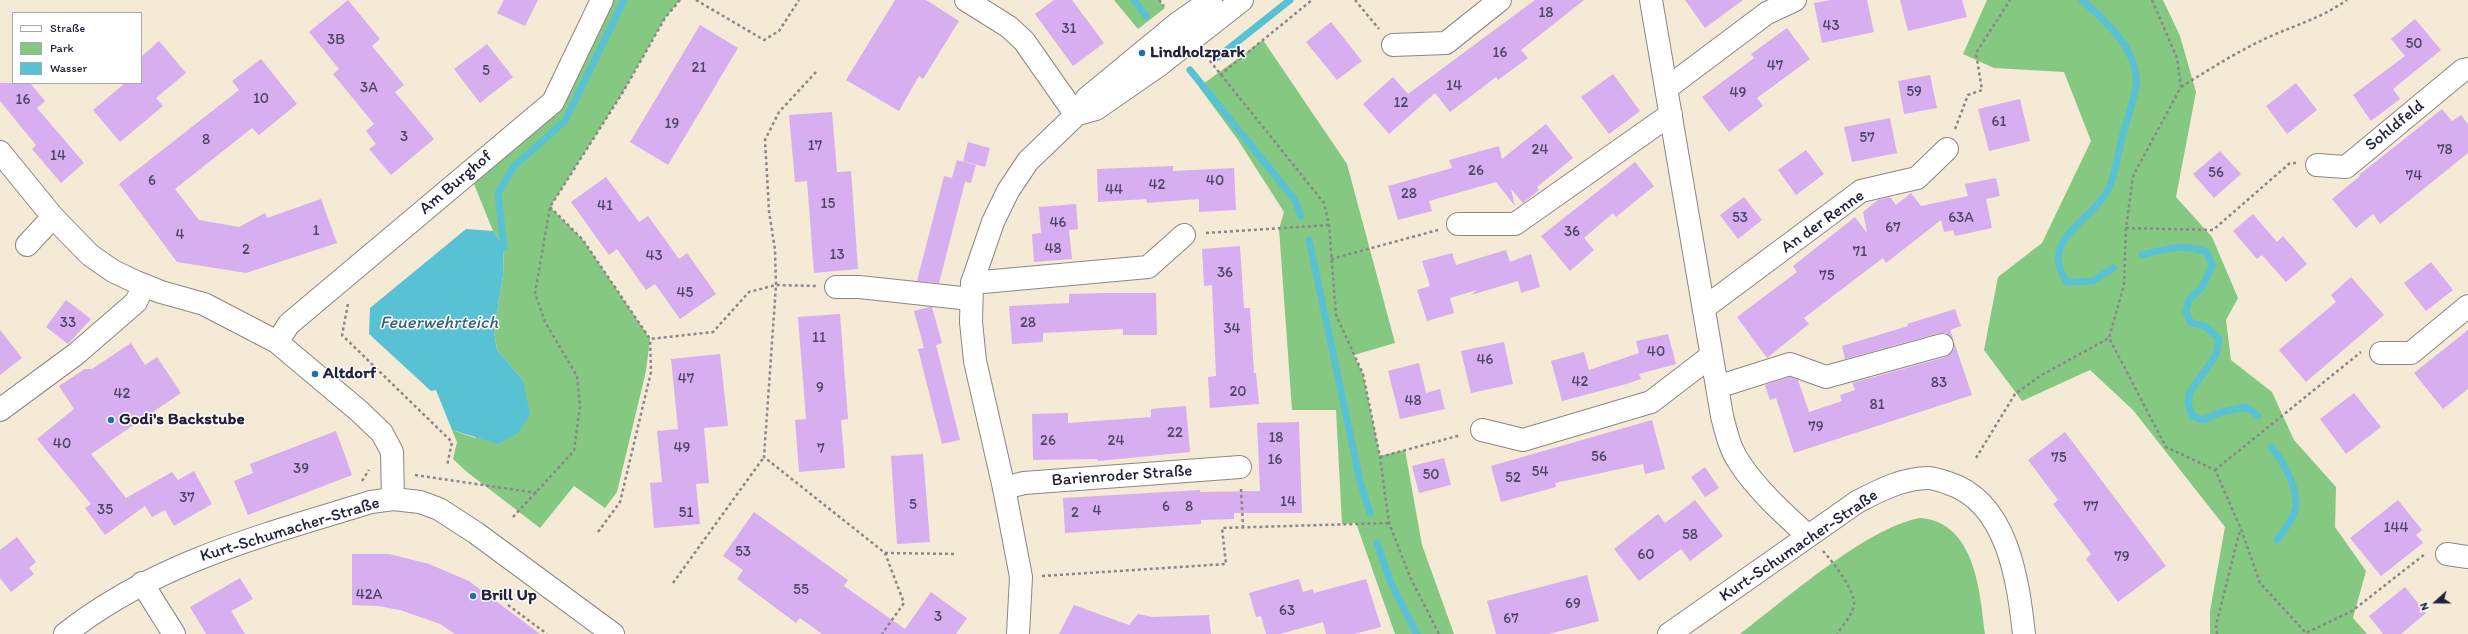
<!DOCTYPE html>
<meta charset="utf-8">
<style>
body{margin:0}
#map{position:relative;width:2468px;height:634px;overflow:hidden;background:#f4ead5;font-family:Itim,sans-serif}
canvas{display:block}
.legend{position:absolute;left:12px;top:12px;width:130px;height:72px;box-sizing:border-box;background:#fff;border:1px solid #a7a7b1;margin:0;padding:5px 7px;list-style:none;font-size:12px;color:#22223b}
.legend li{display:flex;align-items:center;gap:8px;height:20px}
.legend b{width:20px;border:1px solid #a7a7b1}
.north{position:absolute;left:2416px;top:582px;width:40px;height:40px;-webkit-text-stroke:3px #fff;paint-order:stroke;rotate:249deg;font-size:11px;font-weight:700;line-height:16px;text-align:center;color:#22223b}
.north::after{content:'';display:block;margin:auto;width:14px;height:18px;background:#22223b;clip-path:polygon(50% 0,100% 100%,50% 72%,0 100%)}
</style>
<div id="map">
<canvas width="2468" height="634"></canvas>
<ul class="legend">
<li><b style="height:5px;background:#fff"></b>Straße</li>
<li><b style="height:11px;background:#85c881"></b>Park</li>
<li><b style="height:11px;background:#58c2d4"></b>Wasser</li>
</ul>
<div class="north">N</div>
</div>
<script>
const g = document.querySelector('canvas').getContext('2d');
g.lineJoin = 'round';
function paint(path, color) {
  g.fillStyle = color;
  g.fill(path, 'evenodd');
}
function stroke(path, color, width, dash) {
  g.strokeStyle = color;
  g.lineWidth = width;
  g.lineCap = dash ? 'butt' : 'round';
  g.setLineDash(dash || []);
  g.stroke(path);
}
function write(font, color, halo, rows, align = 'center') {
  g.font = font + ' Itim,sans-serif';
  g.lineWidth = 3;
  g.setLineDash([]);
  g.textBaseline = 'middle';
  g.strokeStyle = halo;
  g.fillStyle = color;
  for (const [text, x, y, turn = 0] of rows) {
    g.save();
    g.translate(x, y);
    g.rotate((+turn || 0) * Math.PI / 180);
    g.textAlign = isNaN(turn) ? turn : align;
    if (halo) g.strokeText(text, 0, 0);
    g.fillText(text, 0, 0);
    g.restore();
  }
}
paint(new Path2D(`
 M602,0h78l-15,18 -42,74 -73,115 33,33 67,99 -4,32 -29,121 -12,16 -31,-22 -34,42 -73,-56 -14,-13 4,-17 -5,-12 23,8 48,-58 -26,-30 -3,-19 9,-55 1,-29 -11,-16 -19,-47 78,-82z
 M1114,0h45l6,8 -27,21z
 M1987,0h176l17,36 16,56 -20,105 36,40 26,61 -12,22 5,40 41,32 22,48 42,47 -1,40 31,44 -13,47 14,16h-157v-23l15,-84 -92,-117 -43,-40 -68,31 -38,-51 14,-73 44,-34 49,-102 -27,-69 -70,-4 -31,-14z
 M1263,40l84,124 48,179 -41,12 9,19 17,82 25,-6 17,95 32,89h-59l-39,-111 -14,1 -6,-114h-44l-13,-181 5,-17 -46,-72 -39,-53z
 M1920,518c55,4 60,73 65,116h-245c45,-34 127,-107 180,-116z`), '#85c881');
paint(new Path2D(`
 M466,229l27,2 11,16 -1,29 -9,55 3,19 26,30 7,35 -12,18 -20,11 -46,-14 -16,-40 -5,1 -62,-57 1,-26z`), '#58c2d4');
stroke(new Path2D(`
 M1134,0l12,16
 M2082,0c24,21 58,51 54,87 -3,16 -9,32 -13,47 -5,18 -7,40 -15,56 -16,31 -71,50 -41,92l26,-1 20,-13
 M1218,57l72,-57
 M1190,70l105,130 6,16
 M1309,240l51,241 10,32
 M504,247l-6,-54 16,-27 51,-45 59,-121
 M2142,255c25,-7 40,-11 65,-3l5,14 -10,21 -13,13 -3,12 5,11 14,3 14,13 -3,16 -26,37 -2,11 4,13 11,4 18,-8 25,-5 12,9
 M2271,447c12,14 24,35 25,55 1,13 -12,28 -19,38
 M1377,543l14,40 26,51`), '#58c2d4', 7);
paint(new Path2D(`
 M348,0l32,39 -8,7 32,39 -9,7 39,47 -43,36 -22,-26 7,-5 -10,-13 8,-7 -41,-50 6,-5 -30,-37z
 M504,0h34l-13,26 -28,-13z
 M895,0h31l33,21 -36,58 -4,-3 -20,35 -53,-31z
 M1054,0h18l32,43 -31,23 -38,-52z
 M1535,0h49l-63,50 7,8 -30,22 -2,-3 -46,35 -15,-19 -46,41 -26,-30 30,-27 15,17z
 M1685,0h58l-38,28z
 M1830,0h37l7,32 -52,11 -8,-40z
 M1900,0h62l5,17 -59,14z
 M2415,19l26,31 -48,39 7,10 -29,22 -18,-26 52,-39 -14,-17z
 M1331,22l31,39 -25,19 -31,-38z
 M700,25l38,23 -70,117 -38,-23z
 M1787,28l23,31 -53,39 6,8 -34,26 -27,-35 52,-39 -3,-4z
 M159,41l27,32 -30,25 7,8 -43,36 -27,-32 32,-27h16v-26z
 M487,44l26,33 -33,26 -26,-34z
 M261,59l36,45 -38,31 -7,-7 -77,61 24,31 40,7 26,-14 2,5 54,-19 16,44 -91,30 -69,-11 -58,-78 120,-94 -7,-9z
 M1613,74l27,37 -31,23 -28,-37z
 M1930,75l7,33 -33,6 -6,-33z
 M0,83h30l15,18 -8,7 47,55 -23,20 -29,-34 4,-4 -36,-44z
 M2296,83l21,27 -30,24 -21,-28z
 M2020,99l10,42 -41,10 -11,-42z
 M2442,109l10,12 9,-6 7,9v29l-88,71 -7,-10 -17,14 -24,-29 28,-23 -1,-1z
 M832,112l5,60 14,-1 7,98 -44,4 -7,-92 -12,1 -6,-67z
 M1890,118l7,35 -45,9 -8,-35z
 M1546,124l27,34 -36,29 2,3 -16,13 -12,-14 4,17 -19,-24 -67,19 3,10 -34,9 -10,-34 64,-18 -3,-8 50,-14 3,13z
 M968,142l22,6 -5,19 -22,-6z
 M1806,150l18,24 -28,21 -18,-25z
 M2220,151l21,23 -27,24 -21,-24z
 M957,160l19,5 -5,18 -10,-2 4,1 -26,101 -22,-2 27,-105 8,2z
 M1635,162l19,24 -38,31 -3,-4 -29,25 10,12 -24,21 -29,-35z
 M1173,166v5l61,-3 2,42 -37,2v-13l-52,4 -1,-4 -48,3 -1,-33z
 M606,177l33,45 9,-6 31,43 8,-6 29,41 -36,25 -25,-35 -9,6 -29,-41 -8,6 -38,-53z
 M1996,178l4,18 -14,3 6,29 -37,8 -2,-6 -9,2 -3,-12 -55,43 -3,-5 -79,60 5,6 -42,34 -30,-41 60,-45 -4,-6 62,-49 12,16 -4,-21 15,-12 12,-3 6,8 15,-12 10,13 47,-10 -3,-12z
 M1744,197l18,23 -24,19 -18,-24z
 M1076,204l2,25 -9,1 3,29 -38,3 -2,-28 9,-1 -2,-26z
 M2253,214l24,28 6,-6 24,28 -21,18 -24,-27 -5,4 -24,-28z
 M1240,246l4,62h6l4,65h2l3,31 -49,4 -2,-31 8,-1 -4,-91 -8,1 -2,-37z
 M1506,250l4,12 21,-8 9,33 -19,6 -3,-12 -47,14 6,-5 -27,8 4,15 -27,8 -10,-31 13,-4 -8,-25 30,-8 4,12z
 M2431,262l22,28 -27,21 -22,-28z
 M2351,277l33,38 -78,67 -27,-32 57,-48 -5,-7z
 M1103,293h53l1,42h-34v-6l-80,4v9l-31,2 -3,-38 60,-3v-9z
 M66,300l25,19 -23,25 -22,-17z
 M929,307h3l10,36 -6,2 24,95 -18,4 -24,-95 6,-1 -10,-37z
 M1955,309l6,17 -11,4 4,11 -8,-8h-7l-94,26 -3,-13 66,-20 -1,-2z
 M840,314l8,105 -7,1 4,48 -46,4 -4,-52 11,-1 -8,-102z
 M0,330l22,28 -22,17z
 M2468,330v59l-25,20 -29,-36z
 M1668,334l8,30 -37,10 2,5 -15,5 -64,17 -11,-40 33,-9 5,18 50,-17 -3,-12z
 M1504,342l9,42 -42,9 -10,-42z
 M1954,342l18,53 -178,58 -18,-55 -6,2 -5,-15 25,-8 8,3 11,32 33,-11 -2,-6 15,-5 -3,-7 94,-26 8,-8z
 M131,343l14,22 12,-8 24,36 -90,61 35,44 46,-26 6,8 16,-9 18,33 -38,22 -9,-16 -13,7 -7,-11 -40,29 -20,-27 6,-4 -54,-65 37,-30 -15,-23 26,-17h7z
 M720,354l8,72 -24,2 5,55 -13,1 4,40 -46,4 -4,-45 12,-1 -5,-51 21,-2 -7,-70z
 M1419,363l7,30 14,-4 5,20 -45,10 -12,-48z
 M2354,393l27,34 -35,27 -26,-35z
 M1186,406l4,46 -92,9 -1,-2 -64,1 -1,-46 36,-1v10l83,-6v-8z
 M1652,420l13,49 -20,5 -2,-10 -88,19 1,4 -55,15 -10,-36z
 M1299,422l3,91h-68v6l-33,1v4l-136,9 -2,-35 137,-8v2l60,-1 -3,-68z
 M336,431l16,44 -104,40 -14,-34 19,-8 -3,-9z
 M2065,432l101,134 -48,36 -32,-43 5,-5 -38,-50 5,-4 -30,-40z
 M923,454l7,88 -33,2 -6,-88z
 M1444,458l7,27 -32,8 -7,-27z
 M1705,467l14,21 -14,9 -14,-20z
 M1695,500l28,36 -33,25 -9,-12 -42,32 -25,-32 44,-35 7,9z
 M2398,500l24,30 -6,5 7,8 -42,33 -31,-38z
 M754,512l94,68 -4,6 61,43 26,-37 36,26 -11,16h-134l-22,-16 -4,5 -59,-44 6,-9 -20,-14z
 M17,537l19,25 -7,6 5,6 -23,18 -11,-14v-28z
 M352,554h37l40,10 40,17 71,53h-85l-15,-10 -40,-14 -22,-4 -26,-1z
 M1587,575l12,46 -50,13h-53l-9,-33z
 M240,578l13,21 -22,12 14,23h-39l-16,-27z
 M1299,579l4,13 10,-3 1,4 52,-14 15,48 -27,7h-28l-3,-12 -43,12h-14l-5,-18 -5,1 -7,-24z
 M2405,587l21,26 -25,21h-18l-14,-18z
 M1074,605l55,20 9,-11 14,3 57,-2 2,19h-152z`), '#d7aeef');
const minor = new Path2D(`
 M966,0l43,27 15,14 52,74
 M1651,0l71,416c4,16 8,33 17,46 18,28 45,52 69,74
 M1393,45l53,-2 54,-43
 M1667,88l100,-75 28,-13
 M0,152l53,65 37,38 23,16 23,11 25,10 43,12 73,38 82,69 23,22 10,19 1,47
 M2317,165l29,2 117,-97 5,-1
 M1458,224h57l156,-110
 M27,245l26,-28
 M972,283l176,-16 36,-32
 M836,287h23l112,12
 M1704,308l157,-117 56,-13 30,-29
 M277,342l12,-18 264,-222 49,-102
 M2381,353h30l57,-47
 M1717,387l73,-23 36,13 116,-32
 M0,410l76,-56 60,-52 8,-17
 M1482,430l41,10 128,-38 60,-46
 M1004,488l20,-5 216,-16
 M2447,554l21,3
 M142,583l32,51
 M1669,634l188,-132c21,-11 46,-24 71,-24 6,0 14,3 20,5 60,19 70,98 76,151`);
const major = new Path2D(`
 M1082,113l14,-4 62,-43 84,-66
 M65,634c89,-71 199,-99 306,-132l22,-3 27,3 19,7 37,24 137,101
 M1018,634l3,-57 -17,-89 -29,-127 -4,-39 1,-39 21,-61 15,-31 20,-30 48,-46 11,-17 91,-75 33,-23`);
stroke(minor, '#8b8688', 24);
stroke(major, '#8b8688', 24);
stroke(new Path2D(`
 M696,0l68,40 15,-9 20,-31
 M1159,0l5,6
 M1355,0l24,29
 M2152,0l25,58 4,29 -48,89 -7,52 -2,57 -15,53 57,109 49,23 26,59 19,54 46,50 46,-22 73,-57
 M1206,56l118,147 5,22 7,90 27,59 17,83 9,66 21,54 29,57
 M816,72l-37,40 -14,28 4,71 6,39 1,35 -12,172 121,96 19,50 -22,31
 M1220,75l92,-75
 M2181,87c29,-18 57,-36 88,-50 29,-13 52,-19 78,-37
 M1955,129l13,-34 14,-5 -6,-37 34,-53
 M550,207l33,33 67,99 63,-7 36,-40 27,-7 40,1
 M2126,228l87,2 77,-67h7
 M1206,233l123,-8
 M1331,259l107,-29
 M348,304l-6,31 110,107 -5,24
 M1380,457l81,-22
 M1976,458l39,-64 25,-18 69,-38
 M2215,470l146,-118
 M415,475l122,18
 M362,481l7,-11
 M1241,489l2,37
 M513,517l61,-66 6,-45 -3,-30 -32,-54 -10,-29 15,-86 73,-115 42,-74 15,-18
 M598,532l22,-30 31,-130 -1,-33
 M1823,551c10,11 32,39 31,53 0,9 -12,22 -17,30
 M885,553l72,1
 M1042,576l184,-12 -4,-36 167,-5
 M673,583l91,-126
 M508,605l39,29
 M2217,634l-1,-9 24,-95`), '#8b8688', 2.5, [3, 3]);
stroke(minor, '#fff', 22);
stroke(major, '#fff', 22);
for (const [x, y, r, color] of [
 [1142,53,4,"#1f6fb2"],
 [315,374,4,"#1f6fb2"],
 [111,420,4,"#1f6fb2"],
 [473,596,4,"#1f6fb2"]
]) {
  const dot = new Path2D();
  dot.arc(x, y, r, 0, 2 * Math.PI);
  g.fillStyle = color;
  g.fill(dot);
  stroke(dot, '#fff', 1.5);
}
write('15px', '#4f4568', null, [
 ["18",1546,13],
 ["43",1831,26],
 ["31",1069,29],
 ["3B",336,40],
 ["50",2414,44],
 ["16",1500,53],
 ["47",1775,66],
 ["21",699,68],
 ["5",486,71],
 ["14",1454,86],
 ["3A",369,88],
 ["59",1914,92],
 ["49",1738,93],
 ["10",261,99],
 ["16",23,100],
 ["12",1401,103],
 ["61",1999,122],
 ["19",672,124],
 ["3",404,137],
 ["57",1867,138],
 ["8",206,140],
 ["17",815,146],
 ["24",1540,150],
 ["78",2445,150],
 ["14",58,156],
 ["26",1476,171],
 ["56",2216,173],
 ["74",2414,176],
 ["6",152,181],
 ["40",1215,181],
 ["42",1157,185],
 ["44",1114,190],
 ["28",1409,194],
 ["15",828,204],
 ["41",605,206],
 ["53",1740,218],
 ["63A",1961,218],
 ["46",1058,223],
 ["67",1893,228],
 ["1",316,231],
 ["36",1572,232],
 ["4",180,235],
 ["48",1053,249],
 ["2",246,250],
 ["71",1860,252],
 ["13",837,255],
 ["43",654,256],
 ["36",1225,273],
 ["75",1827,276],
 ["45",685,293],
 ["33",68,323],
 ["28",1028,323],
 ["34",1232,329],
 ["11",819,338],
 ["40",1656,352],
 ["46",1485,360],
 ["47",686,379],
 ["42",1580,382],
 ["83",1939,383],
 ["9",820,388],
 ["20",1238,392],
 ["42",122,394],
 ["48",1413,401],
 ["81",1877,405],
 ["79",1816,427],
 ["22",1175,433],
 ["18",1276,438],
 ["26",1048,441],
 ["24",1116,441],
 ["40",62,444],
 ["49",682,448],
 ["7",821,449],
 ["56",1599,457],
 ["75",2059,458],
 ["16",1275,460],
 ["39",301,469],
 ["54",1540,472],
 ["50",1431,475],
 ["52",1513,478],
 ["37",187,498],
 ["14",1288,502],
 ["5",913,505],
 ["6",1166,507],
 ["8",1189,507],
 ["77",2091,507],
 ["35",105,510],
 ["4",1097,511],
 ["51",686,513],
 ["2",1075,513],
 ["144",2396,528],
 ["58",1690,535],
 ["53",743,552],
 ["60",1646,555],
 ["79",2122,557],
 ["55",801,590],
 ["42A",369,595],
 ["69",1573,604],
 ["63",1287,611],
 ["3",938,617],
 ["67",1511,619]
]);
write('bold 17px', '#22223b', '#fff', [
 ["Lindholzpark",1150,53],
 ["Altdorf",323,374],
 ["Godi's Backstube",119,420],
 ["Brill Up",481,596]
], 'left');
write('17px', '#22223b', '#fff', [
 ["Sohldfeld",2395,126,-39],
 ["Am Burghof",456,183,-40],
 ["An der Renne",1823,222,-35],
 ["Barienroder Straße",1122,476,-4],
 ["Kurt-Schumacher-Straße",290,530,-17],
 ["Kurt-Schumacher-Straße",1799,546,-34]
]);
write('italic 18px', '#386278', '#fff', [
 ["Feuerwehrteich",439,323]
]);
</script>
